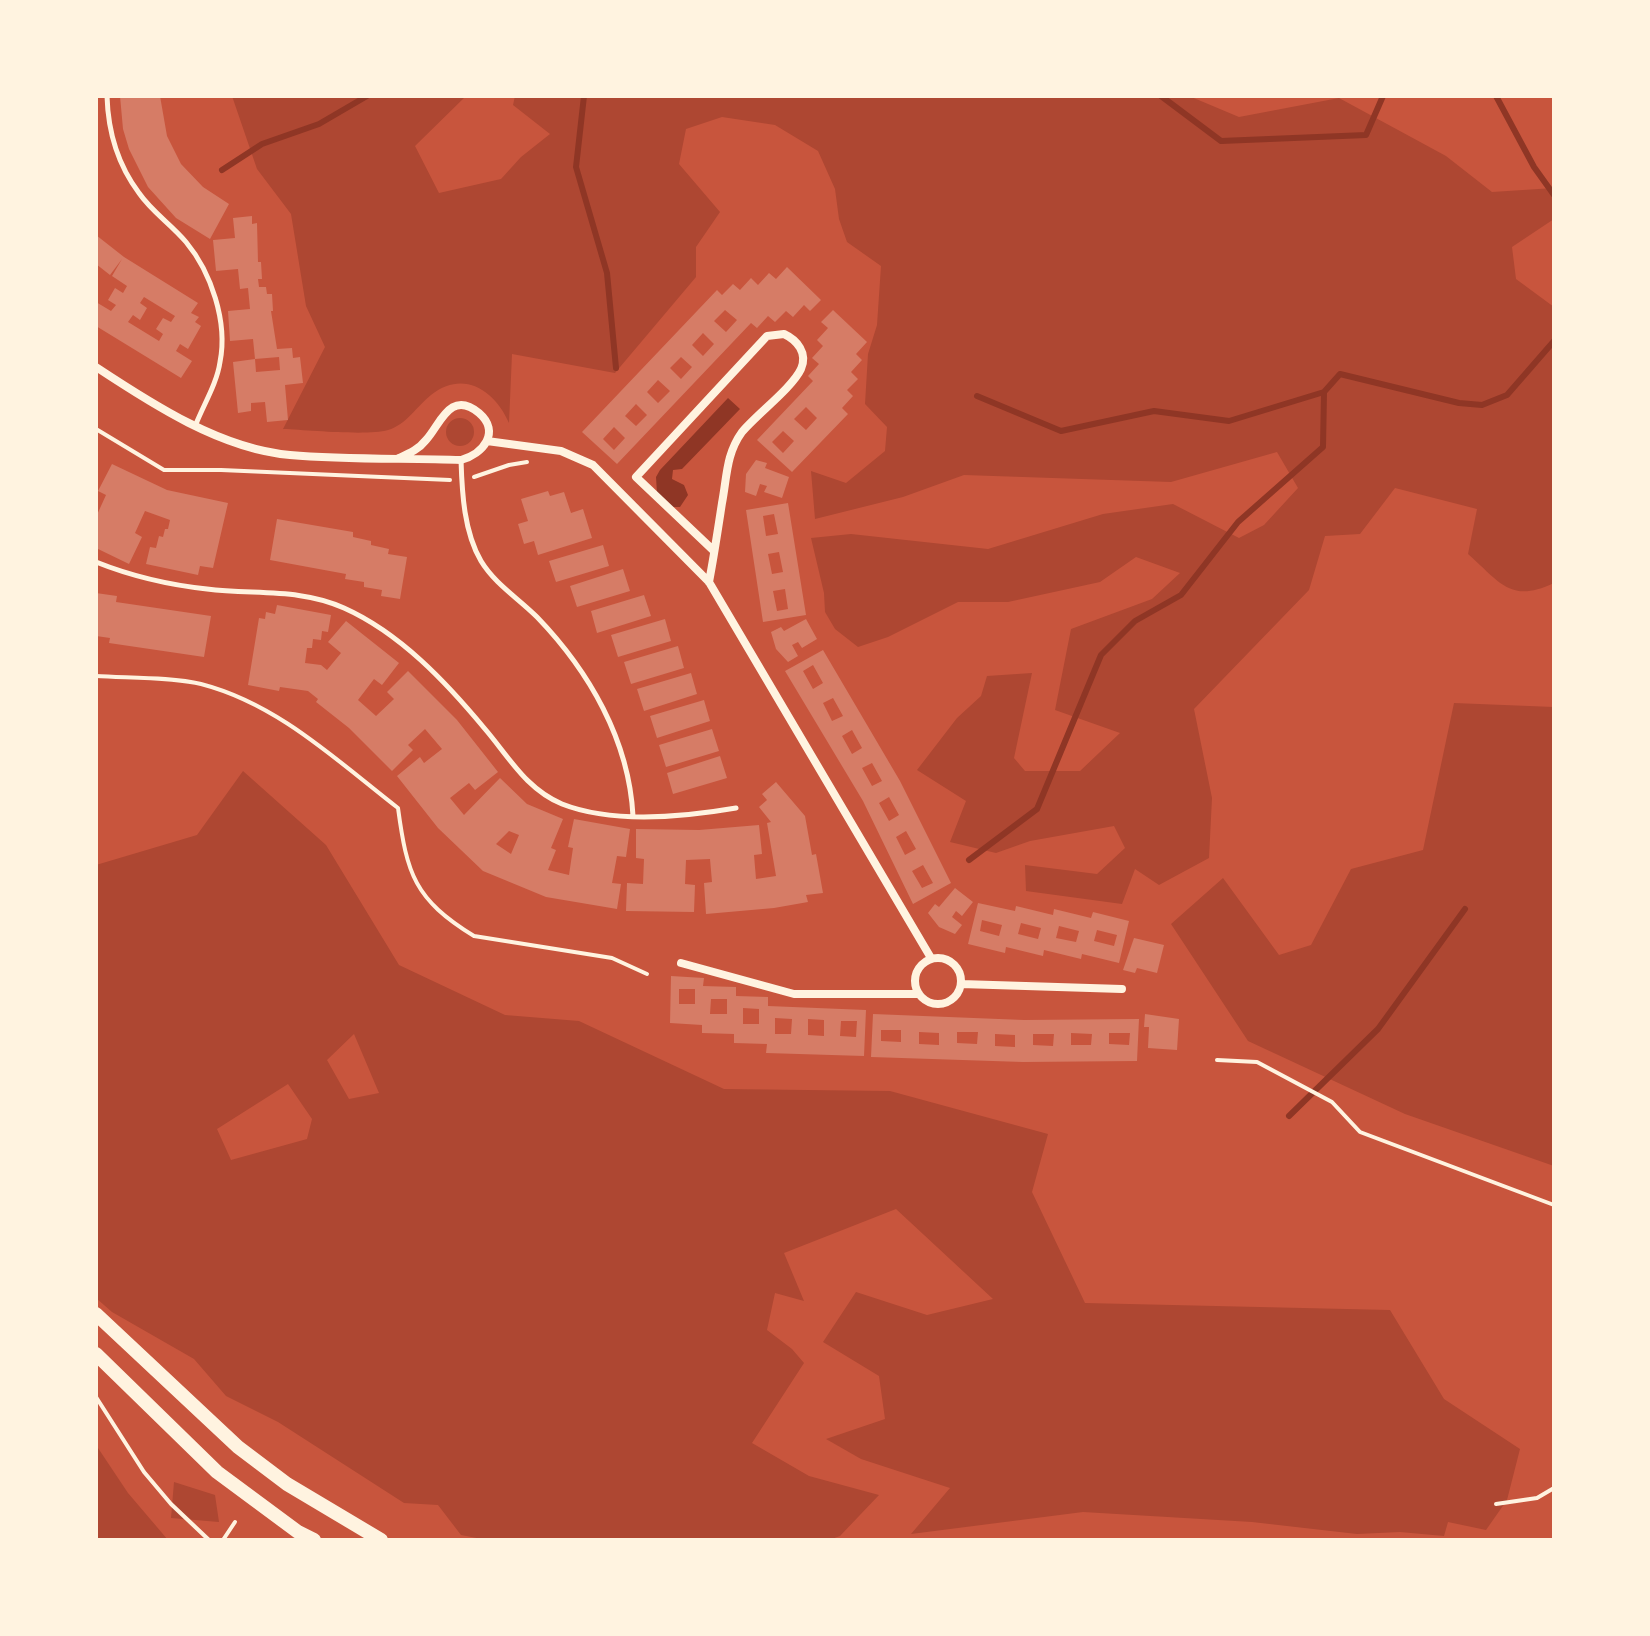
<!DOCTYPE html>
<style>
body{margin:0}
#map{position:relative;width:1650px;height:1636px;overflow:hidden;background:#c8553d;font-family:Roboto,sans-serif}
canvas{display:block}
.frame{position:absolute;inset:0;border:98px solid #fff3e0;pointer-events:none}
</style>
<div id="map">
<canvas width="1650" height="1636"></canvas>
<div class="frame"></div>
</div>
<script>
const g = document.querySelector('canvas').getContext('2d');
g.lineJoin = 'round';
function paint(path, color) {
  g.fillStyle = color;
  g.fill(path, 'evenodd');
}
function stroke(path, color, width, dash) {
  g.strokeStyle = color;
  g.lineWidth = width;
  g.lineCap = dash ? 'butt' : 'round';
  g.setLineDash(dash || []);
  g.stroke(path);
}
paint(new Path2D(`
 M232,96h234l-51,50 24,47 62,-14 20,-22 29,-23 -37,-29 2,-9h674l50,21 100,-19 107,58 46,36 62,-4v31l-42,28 4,32 38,28v276c-44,21 -54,-1 -86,-29l9,-45 -82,-21 -35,46 -35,2 -16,54 -115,119 18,89 -3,60 -50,27 -24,-16 -13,35 -96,-13 -1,-26 72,9 28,-26 -11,-22 -84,15 -34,12 -46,-11 16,-41 -49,-31 40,-52 24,-22 6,-20 45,-3 -18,85 11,13h55l40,-38 -65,-23 16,-81 81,-30 28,-26 -44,-16 -36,25 -92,20h-50l-70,35 -30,10 -23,-18 -10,-17 -1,-19 -13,-55 40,-4 137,15 115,-35 70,-10 66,34 25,-13 34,-37 -21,-36 -106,30 -207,-7 -61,22 -88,22 -4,-48 35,12 39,-32 2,-24 -22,-23 3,-50 9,-29 4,-59 -34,-24 -8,-23 -4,-30 -17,-38 -43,-26 -53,-8 -36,12 -7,35 41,48 -24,35v30l-81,96 -103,-19 -3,69c-14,-32 -45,-54 -78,-28 -14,11 -25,30 -43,35 -21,6 -79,0 -105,-1l42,-82 -19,-41 -15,-92 -34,-45z
 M446 432a14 14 0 1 1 28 0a14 14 0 1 1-28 0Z
 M1454,703l100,4v459l-149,-52 -157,-73 -77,-117 52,-46 56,77 32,-10 40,-76 72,-19z
 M243,771l83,74 73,120 106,50 74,6 145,68 166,2 158,43 -16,58 53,111 305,7 54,89 76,50 -13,51 -21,30 -38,-8 -4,14 -44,-4 -43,2 -105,-12 -169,-10 -172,22 39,-46 -89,-29 -35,-20 59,-20 -6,-43 -56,-34 33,-50 71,23 66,-16 -97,-90 -112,44 20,48 -29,-8 -8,37 25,19 12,14 -52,80 57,33 70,19 -39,41 -11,4h-342l-26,-5 -23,-30 -34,-2 -126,-81 -52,-26 -32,-37 -82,-47 -16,-14v-433l101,-30zM354,1034l25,59 -30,6 -22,-39zM288,1084l24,35 -5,20 -76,21 -14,-31z
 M96,1445l32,48 40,47h-72z
 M174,1482l41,13 4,27 -48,-4z`), '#ae4732');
paint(new Path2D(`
 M728,398l12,11 -58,60 -9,1 -1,9 12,6 4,10 -8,12h-10l-13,-14 -1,-16 4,-7z`), '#8f3625');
stroke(new Path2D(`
 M584,96l-8,71 31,106 9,95
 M1161,96l60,45 145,-6 17,-39
 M1496,96l38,71 20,28
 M222,170l40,-26 57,-20 48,-28
 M977,396l84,35 93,-20 75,10 95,-29 16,-18 119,29 23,2 25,-10 47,-54
 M969,860l68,-51 64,-154 34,-34 46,-26 57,-73 85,-75 1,-55
 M1289,1116l89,-87 87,-120`), '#8f3625', 6);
paint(new Path2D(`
 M120,96h40l7,40 14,28 22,23 26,17 -19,35 -34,-21 -28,-31 -19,-38 -6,-20z
 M252,216v8l5,-1 1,39h3l1,17h-4l1,8h7l1,7h5l1,17h-2l6,38 15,-1 1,10 7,-1 3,26 -18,2 3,35 -21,2 -2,-20 -14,1v8l-13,2 -5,-51 22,-3 1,13 24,-2 -1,-13 -24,2 -2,-20 -23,2 -2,-30 22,-2 -2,-21 -8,1 -2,-20 -22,2 -3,-31 22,-2 -2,-20z
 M96,235l28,22 74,46 -7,10 8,4 -4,5 6,4 -13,23 -8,-5 -4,7 16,10 -11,17 -85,-52v-24l15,9 5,-6 -8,-5 7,-12 8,5 4,-7 -15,-10 10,-17 -12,16 -14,-11zM144,297l31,19 -4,6 -8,-4 -7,11 7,5 -4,7 -31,-19 5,-7 7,5 7,-12 -7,-5z
 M787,267l34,33 -11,11 -6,-6 -11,12 -7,-6 -11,11 -7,-6 -11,12 -6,-5 -134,141 -35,-32 135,-142 5,5 11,-11 7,6 11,-12 7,7 11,-12 7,6zM725,310l12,10 -11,12 -12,-11zM703,333l11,11 -11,12 -11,-11zM681,357l11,10 -11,12 -11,-11zM658,380l12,11 -12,12 -11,-11zM636,404l11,11 -11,11 -11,-10zM614,427l11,11 -11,12 -11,-11z
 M833,310l34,32 -11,12 6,6 -11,12 7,7 -11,11 6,6 -11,12 6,6 -56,58 -35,-32 56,-59 -5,-5 11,-12 -7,-6 11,-12 -6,-6 11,-12 -7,-6zM806,407l11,11 -11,12 -12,-11zM783,431l11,10 -11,12 -11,-11z
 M756,460l11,3 -2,5 24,9 -7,21 -18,-6 3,-6 -7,-2 -4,12 -11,-4 1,-18z
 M112,464l55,26 61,13 -15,65 -13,-2 -2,9 -52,-11 4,-17 6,1 3,-12 4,1 2,-8h3l2,-9 -25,-9 -10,22 7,4 -13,27 -33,-16v-31l10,-22 -8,-4z
 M548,491l2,5 14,-4 7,21 12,-4 9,29 -54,17 -4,-14 -10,3 -6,-20 10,-3 -7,-22z
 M788,503l18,112 -43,7 -17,-112zM774,514l4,20 -12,2 -3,-20zM779,552l4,20 -11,2 -4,-20zM785,589l3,20 -11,2 -4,-20z
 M277,519l76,13v5l18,4v4l18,4 -1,5 19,3 -7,42 -19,-3 1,-6 -18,-3v-5l-19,-3 1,-5 -76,-14z
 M603,545l6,21 -53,16 -7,-21z
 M623,569l7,22 -53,16 -7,-21z
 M96,593l21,3 -1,6 95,14 -7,41 -95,-14 1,-5 -14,-2z
 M644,595l7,21 -54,17 -6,-22z
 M277,605l54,10 -3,17 -6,-1 -1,9 -8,-1 -1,9h-5l-2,15 16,2 6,5 14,-17 -13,-11 18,-21 53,42 -17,22 -8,-6 -16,21 18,16 18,-17 -7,-7 21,-21 49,49 41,52 -23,18 -6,-7 -19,15 14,17 36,-37 27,26 36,15 -12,29 5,2 -8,20 21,5 4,-27 -5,-1 6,-28 56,10 -4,28 -9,-1 -5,27 9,1 -4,25 -71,-12 -63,-26 -45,-43 -41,-52 23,-19 4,6 18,-14 -17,-20 -17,16 5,5 -21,21 -43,-43 -33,-26 2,-3 -10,-8 -28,-4 -1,4 -31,-6 11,-67 6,1 1,-7 9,2zM509,831l10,4 -8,19 -15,-10z
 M665,619l6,22 -53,16 -7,-22z
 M806,619l11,20 -15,9 -4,-6 -6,3 6,11 -10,6 -12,-13 -5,-17 10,-5 3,4z
 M678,646l6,22 -53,16 -7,-22z
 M823,650l77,131 51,102 -38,21 -50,-103 -78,-130zM813,665l10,18 -10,6 -10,-18zM833,698l10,18 -11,5 -9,-18zM852,730l10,18 -10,6 -10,-18zM872,763l10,18 -10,5 -10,-18zM889,797l10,18 -10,6 -10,-18zM906,831l10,18 -11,6 -9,-18zM923,865l10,18 -11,5 -10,-17z
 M691,673l6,21 -53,17 -7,-22z
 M704,700l6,21 -53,17 -7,-22z
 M712,729l7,22 -53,16 -7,-22z
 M720,756l7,22 -54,16 -6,-21z
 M776,782l29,34 7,39 4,-1 7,39 -17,2 2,7 -34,6 -68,6 -2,-31 8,-1 -2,-23 -24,1 -1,24 10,1 -1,27 -68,-1 1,-28 16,1 1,-25 -8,-1v-29l63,1 60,-5 3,29 -8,1 2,24 20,-3 -9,-53 4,-1 -12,-15 8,-7 -5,-6z
 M955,888l18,14 -11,14 -6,-5 -4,6 10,8 -7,9 -16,-7 -11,-14 7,-9 4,3z
 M978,903l37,8 1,-5 37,9 1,-6 37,9 2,-6 36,9 -10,42 -37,-9 -1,5 -37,-9 -1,6 -37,-9 -1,6 -37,-9zM982,920l20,5 -3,11 -19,-5zM1021,923l20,5 -3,11 -20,-5zM1059,926l20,5 -3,11 -20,-4zM1097,930l20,5 -3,11 -20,-5z
 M1134,938l30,7 -7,28 -20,-5 -2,5 -12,-3z
 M671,976l33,2 -1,8 33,1v9l32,1v9l98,4 -2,46 -98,-3 1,-9 -33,-1v-9l-32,-1v-8l-32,-2zM679,989h16v15h-16zM711,999h16v15h-17zM743,1008l16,1v15h-16zM775,1018l17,1 -1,15h-16zM808,1019l16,1v16l-16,-1zM841,1021h16l-1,16 -16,-1z
 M873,1014l151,6 115,-1 -2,42 -114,1 -152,-5zM881,1030h20v12l-20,-1zM919,1032l20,1v12l-20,-1zM957,1032h21l-1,12 -20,-1zM1071,1033l21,1 -1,11h-20zM1109,1033h21l-1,12 -20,-1zM995,1034l20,1v12l-20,-1zM1033,1034h21l-1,12 -20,-1z
 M1145,1014l34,5 -2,31 -29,-2 1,-21h-5z`), '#d67c66');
stroke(new Path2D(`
 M96,429l68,41h57l229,10
 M474,477l35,-12 18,-3
 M96,676c31,2 76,1 105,8 77,20 135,76 197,124 9,66 16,91 76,128l138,22 35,16
 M1217,1060l40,2 75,40 28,30 194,73
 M96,1397l48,75 27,32 38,36
 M1496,1504l41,-6 17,-10
 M223,1540l12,-18`), '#fff3e0', 4);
stroke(new Path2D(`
 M107,96c1,35 11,69 32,97 13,19 32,31 47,49 25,30 42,80 34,120 -3,21 -16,42 -24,62
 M461,460c1,33 3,72 20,101 14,23 37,37 56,56 52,54 92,123 96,199
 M96,562c35,14 74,23 111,27 47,6 93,-1 137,19 56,25 102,74 141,121 24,28 41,60 77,75 51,20 122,13 174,4`), '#fff3e0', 5);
stroke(new Path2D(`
 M96,367c56,37 125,82 194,88 56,5 115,3 171,5 22,-6 40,-28 18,-47 -29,-24 -39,12 -53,27 -7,9 -16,13 -27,18
 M487,441l74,10 32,14 116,117 222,376
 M709,582c5,-26 9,-53 13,-79 5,-26 4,-49 20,-71 15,-18 50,-44 59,-63 7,-16 -4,-29 -17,-35l-17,2 -131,141 78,74
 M915 981a23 23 0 1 1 46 0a23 23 0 1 1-46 0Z
 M681,963l113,31h125
 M961,984l161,5`), '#fff3e0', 8);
stroke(new Path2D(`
 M96,1314l142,133 49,37 94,56
 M96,1354l121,118 81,60 16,8`), '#fff3e0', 14);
</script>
